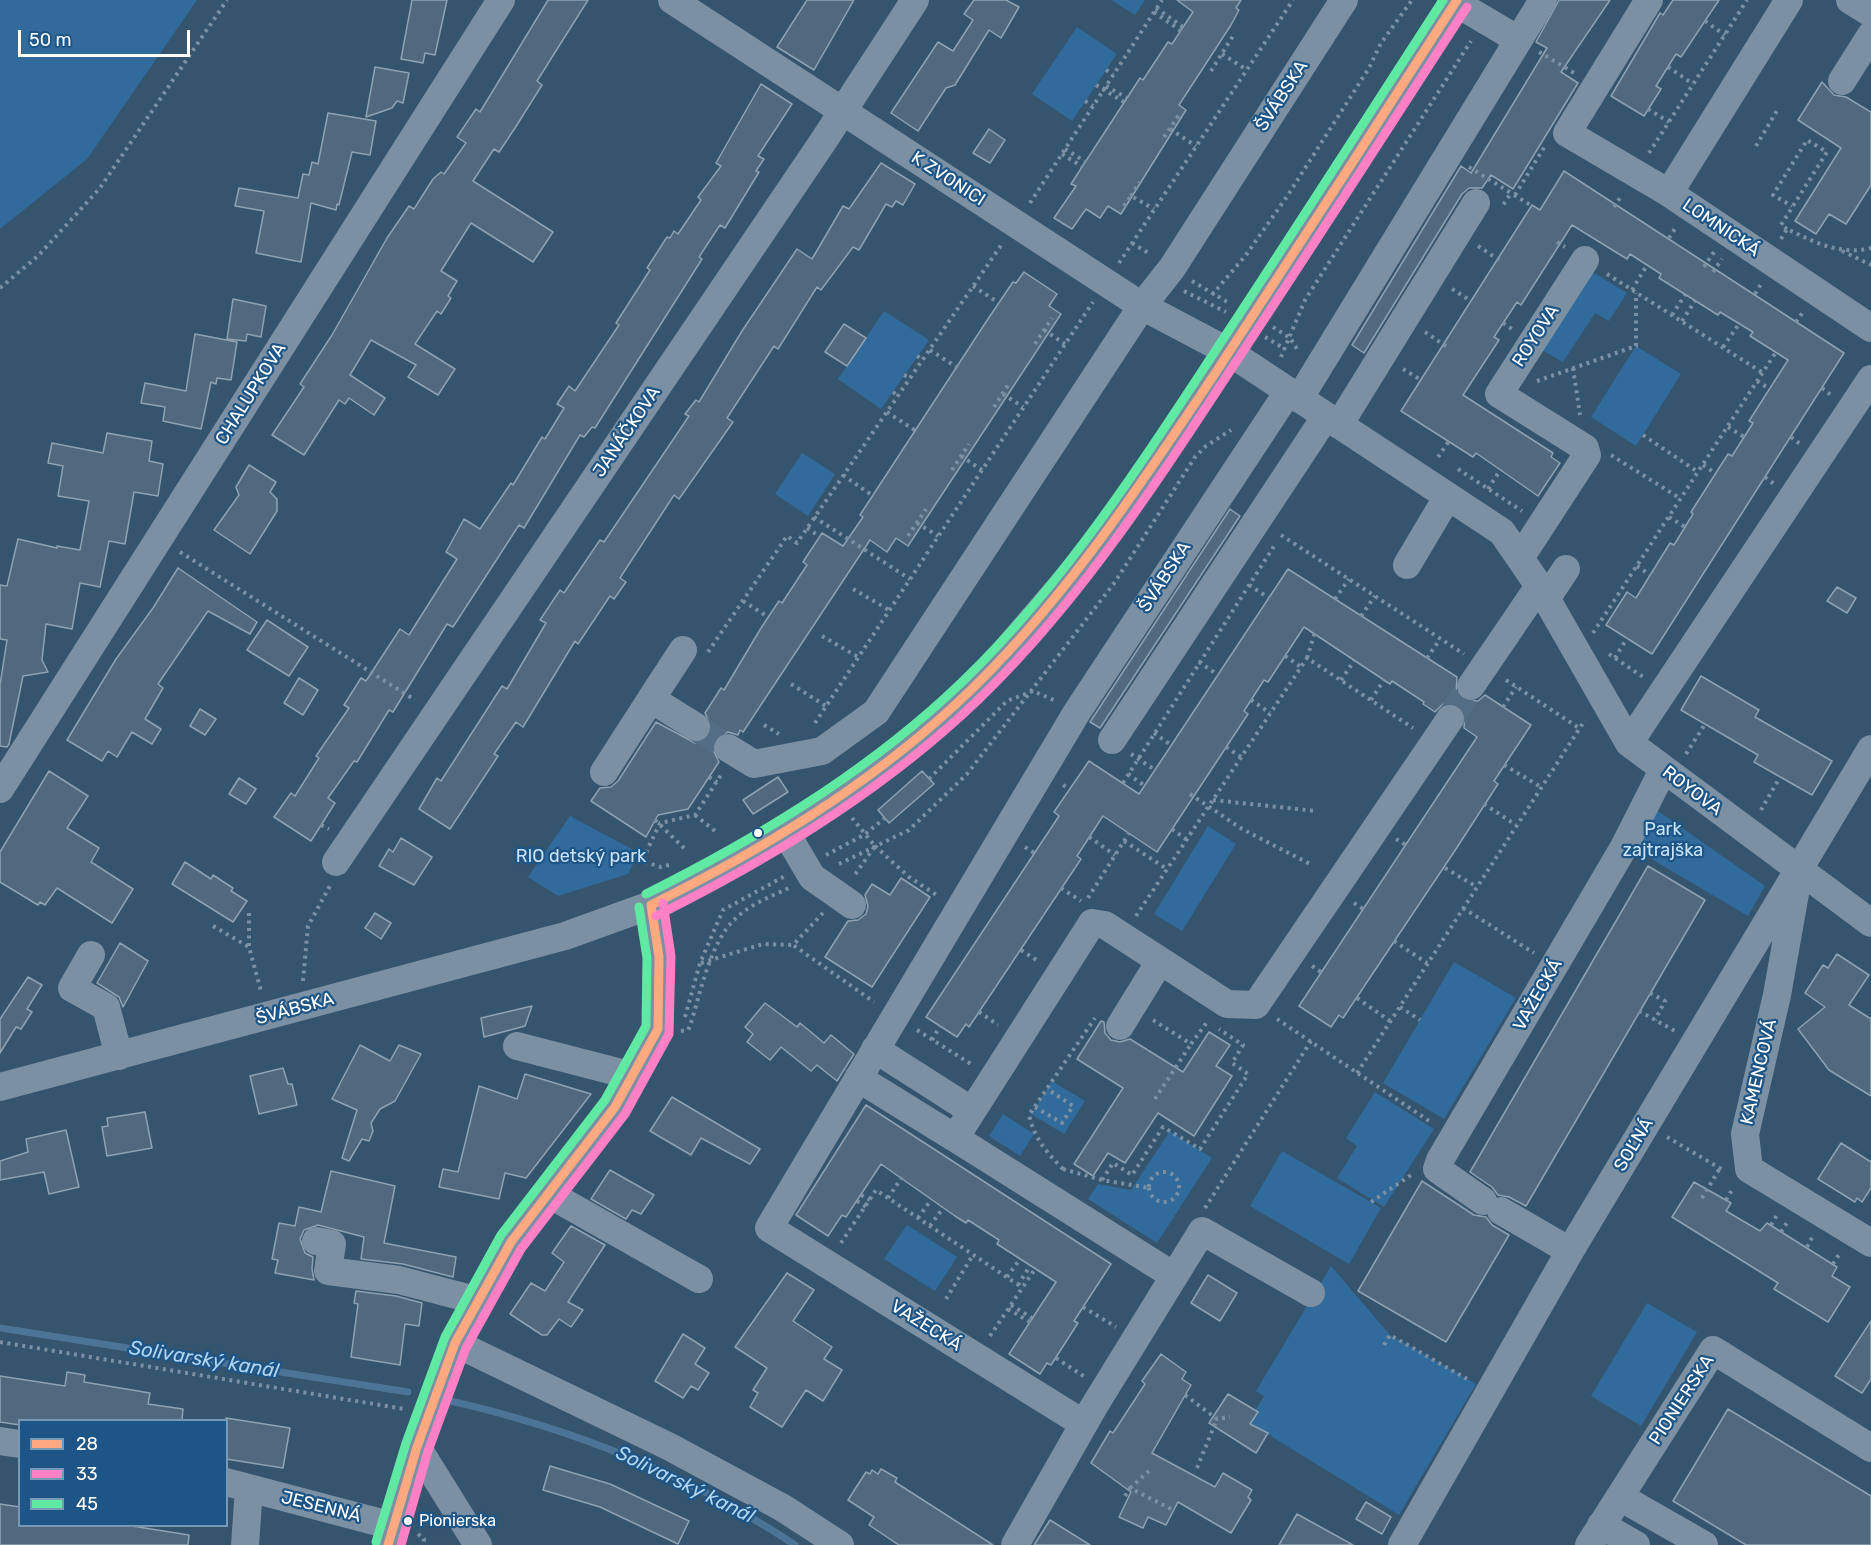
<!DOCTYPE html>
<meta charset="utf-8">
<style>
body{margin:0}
#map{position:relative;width:1871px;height:1545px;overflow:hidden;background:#35546e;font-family:Rubik,sans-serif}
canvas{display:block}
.legend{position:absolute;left:18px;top:1419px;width:210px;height:108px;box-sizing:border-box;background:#1d5586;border:2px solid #7799b6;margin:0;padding:8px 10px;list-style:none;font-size:18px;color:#fff}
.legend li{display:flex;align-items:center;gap:12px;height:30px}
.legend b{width:30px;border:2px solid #7799b6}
.scale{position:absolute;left:18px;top:30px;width:172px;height:27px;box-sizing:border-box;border:3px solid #fff;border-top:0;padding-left:8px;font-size:18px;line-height:21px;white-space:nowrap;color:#fff;-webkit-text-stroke:4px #1d5586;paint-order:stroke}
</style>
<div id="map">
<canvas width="1871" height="1545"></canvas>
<ul class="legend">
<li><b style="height:8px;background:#ffa980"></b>28</li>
<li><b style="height:8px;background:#ff80c5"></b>33</li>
<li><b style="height:8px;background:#60e9a3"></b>45</li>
</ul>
<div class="scale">50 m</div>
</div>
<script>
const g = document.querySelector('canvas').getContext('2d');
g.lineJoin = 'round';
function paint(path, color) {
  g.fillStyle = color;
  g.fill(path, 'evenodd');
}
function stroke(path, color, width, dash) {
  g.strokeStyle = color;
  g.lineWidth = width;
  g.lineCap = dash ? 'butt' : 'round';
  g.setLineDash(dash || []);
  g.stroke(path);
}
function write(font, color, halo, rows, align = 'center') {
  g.font = font + ' Rubik,sans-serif';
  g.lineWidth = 4.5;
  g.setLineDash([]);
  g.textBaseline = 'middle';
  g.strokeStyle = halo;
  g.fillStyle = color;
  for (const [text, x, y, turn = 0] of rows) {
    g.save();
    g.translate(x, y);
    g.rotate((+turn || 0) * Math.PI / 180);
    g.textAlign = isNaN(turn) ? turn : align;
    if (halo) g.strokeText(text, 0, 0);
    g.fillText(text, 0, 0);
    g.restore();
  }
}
paint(new Path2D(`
 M0,0h197l-110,159 -87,70z
 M1111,0h34l-10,15z
 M1077,27l40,27 -45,67 -40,-27z
 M1586,268l41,25 -18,28 -14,-8 -32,49 -26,-15z
 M884,311l45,29 -48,69 -43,-30z
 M1636,346l45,28 -45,72 -45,-29z
 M802,453l33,21 -27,42 -33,-22z
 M1655,809l110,77 -17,30 -115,-68z
 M570,816l69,37 -11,21 -70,22 -30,-19z
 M1208,826l28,18 -54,87 -28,-17z
 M1454,962l62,36 -72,121 -61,-36z
 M1052,1081l33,20 -21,33 -33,-20z
 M1375,1092l59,37 -50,78 -47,-29 20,-32 -11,-8z
 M1003,1114l31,20 -14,22 -31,-20z
 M1170,1131l42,27 -55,85 -69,-44 10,-15 33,6z
 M1282,1151l99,57 -32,56 -99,-58z
 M907,1225l50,32 -22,34 -51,-32z
 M1331,1266l59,69 86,49 -77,131 -151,-93 16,-26 -8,-5z
 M1647,1303l50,29 -56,94 -50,-30z`), '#316b9c');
stroke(new Path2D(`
 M0,1328l408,64
 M442,1399c126,28 245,74 353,146`), '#4c7496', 7);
const building = new Path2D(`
 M412,0h35l-12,55 -10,-2 -2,10 -22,-4z
 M548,0h40l-51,81 5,4 -27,43 -16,24 -5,-3 -21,32 80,51 -20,30 -62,-39 -30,48 16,10 -9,15 3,2 -10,16 -4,-3 -22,33 40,25 -17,26 -30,-18 8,-12 -45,-25 -21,35 35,23 -11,17 -25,-17 -4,6 -6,-4 -35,55 -32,-20 32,-48 -4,-3 32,-49 55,-97 22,-32 5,3 19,-30 8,-7 3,2 22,-31 -9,-6 19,-28 4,3z
 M807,0h47l-40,70 -37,-23z
 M974,0h32l13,7 -18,31 -12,-8 -34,55 -9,3 -28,43 -27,-18 47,-71 15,9 20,-31 -9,-6z
 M1177,0h64l-5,8 3,2 -8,15 -52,80 7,5 -65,104 -13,-8 -8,12 -14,-9 -14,20 -18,-11 22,-32 -5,-2 69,-106 3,2 25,-38 4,2 21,-32z
 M1559,0h51l-49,72 17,11 -65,106 -22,-14 -9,13h-13l-7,6 -98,159 -12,-8 109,-179 10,7 76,-125 -11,-6z
 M1673,0h46l-38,57 -5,-3 -20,32 5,3 -17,27 -33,-20 49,-83 3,2z
 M375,67l34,6 -6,30 -6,-2 -5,7 -26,9z
 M1822,82l12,13 12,2 25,15v73l-25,39 -17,-10 -13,20 -21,-13 46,-73 -43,-28z
 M761,84l31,20 -34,52 6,3 -8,12 3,1 -34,56 -5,-3 -21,32 3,2 -107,169 -3,-1 -8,10 -4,-2 -56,93 -5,-3 -66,102 -6,-3 -54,88 -4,-2 -32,52 -3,-1 -26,37 7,5 -24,38 -37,-24 17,-24 4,3 24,-38 -3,-2 33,-48 -5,-3 17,-27 5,3 34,-52 9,6 48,-76 -11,-7 18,-33 16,10 31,-46 2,2 29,-48 3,2 19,-31 -7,-4 12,-18 6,5 44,-66 -3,-2 34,-53 -3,-2 20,-31 3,1 4,-7 4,3 23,-34 -3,-3 23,-31 -5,-3z
 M328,113l48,8 -6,34 -18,-3 -13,53 -2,-1 -1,6 -25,-7 -10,59 -45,-9 8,-42 -29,-5 4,-18 59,10 5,-24 6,1 3,-13 6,2z
 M989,129l16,11 -15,23 -17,-10z
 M881,163l34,21 -12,21 -7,-4 -4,6 -6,-3 -27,46 -6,-3 -32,43 -4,-3 -39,62 -4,-3 -47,72 6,4 -54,77 -5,-4 -54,83 6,4 -12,17 -4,-3 -32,48 -3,-3 -52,86 -7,-5 -22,32 4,2 -48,73 -31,-20 18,-31 4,3 61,-95 5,3 39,-66 -6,-3 20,-30 4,3 36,-53 4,2 85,-126 -4,-2 11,-14 3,2 43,-71 55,-82 15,10 31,-53 6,3z
 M1564,171l280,182 -192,301 -46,-29 21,-33 9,6 34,-55 4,2 19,-31 -2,-2 37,-58 4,2 21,-33 -4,-2 39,-61 -38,-24 3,-4 -33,-20 -2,3 -59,-37 2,-4 -31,-20 -3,5 -55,-34 -51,80 -4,-3 -23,35 5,3 -36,55 90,58 -2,4 9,6 -22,33 -62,-43 -3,4 -72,-46 131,-206 8,5z
 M1024,272l33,22 -8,12 12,8 -153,232 -12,-8 -9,14 -17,-12 -127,192 -3,-2 -2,5 -10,-3 -14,7 -2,9 7,14 -31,47 -30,6 -12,22 -55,-36 9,-13 11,-1 7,-6 38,-59 39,21 8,-1 7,-6 2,-9 -7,-14 16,-25 3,2 37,-62 18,-27 3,2 25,-38 -4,-3 19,-29 21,13 20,-29 -3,-2 126,-193 27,-40 3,1z
 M233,299l33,7 -5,31 -14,-3 -1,7 -19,-2z
 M844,324l22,14 -19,28 -22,-14z
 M195,334l42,8 -6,38 -14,-2 -1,6 -5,-2 -10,47 -38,-8 2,-14 -24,-4 4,-20 41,8z
 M107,433l45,8 -3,20 14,3 -5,32 -24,-4 -9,52 -16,-3 -9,46 -20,-4 -8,46 -26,-5 -4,36 6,12 -25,4 -14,68 -2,3 -7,-1v-61l7,-45 -7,-1v-54l7,1 11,-47 39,9v-2l23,4 9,-49 -31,-5 5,-30 -15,-3 4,-20 51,10z
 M249,465l27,17 -6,10 7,7v12l-27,43 -36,-24 25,-35 -3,-8z
 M1230,509l10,7 -140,212 -10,-6z
 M178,568l79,54 -7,12 -42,-23 -50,73 5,4 -18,31 16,10 -9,15 -20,-12 -15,25 -9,-6 -6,10 -35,-21 49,-81 37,-51z
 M1288,569l169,108 -1,16 6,7 16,1 7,-6 46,30 -37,56 4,3 -42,65 -113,169 -4,-3 -8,12 -32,-21 178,-269 -13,-9 1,-16 -6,-7 -16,-1 -8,8 -12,-8 1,-2 -32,-21 -2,3 -86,-57 -36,55 -4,-2 -20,31 4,3 -91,138 -54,-36 -26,40 4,3 -112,168 -3,-3 -9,13 -31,-20 133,-201 -5,-4 35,-51 50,33z
 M1837,587l19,11 -9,15 -20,-12z
 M267,620l41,27 -19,29 -42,-26z
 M1701,676l58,34 -4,7 77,44 -20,34 -58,-33 4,-7 -77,-45z
 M299,678l19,12 -15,25 -19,-12z
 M200,709l16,10 -11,16 -15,-9z
 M49,771l39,25 -21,32 32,20 -8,14 42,27 -21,34 -55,-35 -12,17 -5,-3 -2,3 -38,-23v-30z
 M922,771l12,13 -45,39 -11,-13z
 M778,777l10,15 -35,22 -10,-14z
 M239,778l17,11 -10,15 -17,-10z
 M401,838l31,19 -18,28 -35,-19 10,-17 4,3z
 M185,862l26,17 2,-4 20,13 -2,3 16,10 -14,21 -61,-38z
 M1648,866l57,34 -179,306 -17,-9 -11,-2 -6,-8 -22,-15z
 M901,878l29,19 -58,90 -47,-30 23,-36 10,-1 8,-6 2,-8 -3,-11 7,-11 18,11z
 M375,913l16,10 -10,16 -16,-11z
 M120,943l28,18 -25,46 -4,-10 -22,-14z
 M1837,954l32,21 -20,30 22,14v77l-42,-26 -31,-41 27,-22 -20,-14 18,-28 5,3z
 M28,977l14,8 -15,24 5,3 -11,17 -5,-2 -16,26v-34z
 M765,1003l32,24 3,-4 24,20 7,-8 23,19 -17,27 -20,-16 -6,6 -30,-24 -11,13 -23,-18 6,-8 -8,-7z
 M532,1006l-7,20 -41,11 -3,-19z
 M1101,1021l3,1 1,11 6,7 9,2 10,-3 53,33 26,-40 21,13 -14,21 16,10 -38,60 -36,-23 -33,50 -17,-10 -15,23 -19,-12 49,-76 -46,-29z
 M360,1045l30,16 9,-16 22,9 -26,47 -15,8 -9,14 2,8 -4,10 -7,-2 -13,22 -7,-3 15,-48 -25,-11z
 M283,1068l5,16h4l5,21 -38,9 -9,-38z
 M525,1074l66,20 -65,84 -21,-5 -6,26 -60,-12 4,-18 15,3 21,-86 38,13z
 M672,1097l88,52 -10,15 -49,-26 -10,17 -41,-24z
 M866,1105l245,159 -37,57 4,2 -27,42 -4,-2 -7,11 -31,-20 47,-72 -59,-38 2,-4 -31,-20 -2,3 -11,-7 -74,-52 -35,53 -4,-2 -14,21 -32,-21z
 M145,1112l7,36 -45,8 -5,-29 6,-1 -1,-8z
 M66,1130l13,57 -30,7 -5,-22 -44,8v-19l28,-9 -2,-13z
 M1841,1143l30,19v26l-9,14 -5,-4 -2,4 -37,-23z
 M610,1170l44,25 -13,19 -9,-4 -6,9 -35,-20z
 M331,1171l64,15 -11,57 72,14 -3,20 -50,-13 -42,-5 3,-22 -46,-12 -14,5 -4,9 5,14 8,4 -1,12 2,11 -39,-7 3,-13 -6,-1 7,-36 16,3 4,-19 22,5z
 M1422,1181l52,34 12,2 6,8 17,10 -63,107 -88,-51z
 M1694,1182l37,21 -5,8 34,20 7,-8 70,44 -5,9 18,11 -22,35 -54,-33 4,-6 -106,-66z
 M571,1226l34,19 -37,57 15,8 -12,17 -12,-8 -12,16h-5l-32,-21 21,-31 14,8 19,-29 -12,-9z
 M787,1273l27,17 -21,31 39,26 -8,12 18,11 -19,31 -17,-11 -24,37 -32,-20 8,-14 -5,-3 14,-22 -32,-21z
 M1208,1275l29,18 -17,28 -29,-18z
 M356,1291l40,5 26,7 -3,23 -14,-2 -5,41 -49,-8 7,-53 -4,-1z
 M1871,1321v58l-9,14 -27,-17z
 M683,1334l22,14 -10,16 14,9 -11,17 -7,-4 -8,12 -28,-17z
 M1161,1354l25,18 -4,7 9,6 -39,68 63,34 8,-14 29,17 -4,7 3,3 -20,33 -53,-31 -12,23 -18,-8 -5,11 -24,-11 12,-25 -40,-29 19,-32 3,2 32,-49 -3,-3z
 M67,1372l18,3 -1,7 66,11 -2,11 35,5 -1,11h-162v5l-20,-3v-46l65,10z
 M1228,1394l30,18 -8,12 18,9 -12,20 -47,-30z
 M1728,1409l143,87v49h-125l-73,-44z
 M226,1418l64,10 -7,40 -57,-9z
 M550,1466l60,18 79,37 -11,23 -78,-37 -57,-17z
 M881,1469l16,9 -2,4 98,63h-94l-30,-20 5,-8 -26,-17 18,-28 4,2 2,-4 6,4z
 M1366,1502l25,15 -9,17 -26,-15z
 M0,1504l20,3v19h112l57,9 -1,10h-188z
 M1297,1514l56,31h-74z
 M1050,1520l40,25h-56z`);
paint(building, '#50697e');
stroke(building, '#8fa2b2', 1.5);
stroke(new Path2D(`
 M1450,719l21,-33
 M696,727l32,21`), '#536e84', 28, [28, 14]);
stroke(new Path2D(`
 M1156,8l27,19
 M1154,12l27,19
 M1705,21l20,14
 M1539,52l37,22
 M1222,54l25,16
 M1668,67l25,17
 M1106,70l7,5
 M1211,71l22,-35
 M1096,85l28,17
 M1106,86l21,12
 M1085,101l8,5
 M1648,109l21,13
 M1170,129l26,17
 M1164,137l15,-22
 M1756,146l22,-37
 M1065,149l21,13
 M1649,153l98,-153
 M1062,154l21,13
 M1469,167l42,26 -10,15
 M1514,195l18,11
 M1515,195l30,-49
 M1131,196l9,-14
 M1030,203l132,-203
 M1124,206l7,-10 23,13
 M1614,207l8,-12
 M1787,229l-6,-4 46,-73 -20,-12 -34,55 19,11
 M1669,238l7,-11
 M1781,239l6,-10c27,13 54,27 84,19
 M1557,242l8,5
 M1132,243l18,11
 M1478,246l24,16
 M1842,251l29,14
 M1119,263l174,-263
 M1704,267l10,-15
 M1713,272l9,-13
 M1607,274l156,99
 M1192,281l37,22
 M973,286l26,17
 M0,288l38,-32 62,-68 127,-188
 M1452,289l19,12
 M1632,290l15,-25
 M1184,291l42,21
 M1755,294l6,-10
 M1212,295l34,-40 42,-60 81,-127 12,-25 31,-43
 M1672,315l13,-20
 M1682,321l13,-20
 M1796,322l7,-10
 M1503,323l9,6
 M1273,327l17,11 9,14
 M1044,330l21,14
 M1425,332l22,15
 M1265,337l20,12
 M1035,344l17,-26
 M1723,347l16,-23
 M930,350l28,18
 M917,356l6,4
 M1281,357l24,-57 166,-259
 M1573,368l7,47
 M1403,369l18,11
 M904,375l6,3
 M1537,381l99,-35v-53
 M1757,381l13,8
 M1822,388l9,7
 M893,392l5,4
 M1003,394l20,13
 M994,407l16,-25
 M887,412l29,19
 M1728,427l16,10
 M1643,435l55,37
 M1791,437l9,7
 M1611,455l70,44
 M961,456l21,14
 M1438,457l11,-16
 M1703,465l12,8
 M1458,469l64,42
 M952,470l17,-26
 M843,475l30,21
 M1765,477l9,7
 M1488,489l13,-20
 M814,517l96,62
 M1669,517l16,10
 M917,523l21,13
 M807,528l13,9
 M1281,535l183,119
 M908,536l18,-27
 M180,552l235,148
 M1637,566l13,9
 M1249,585l20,13
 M853,589l36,21
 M1335,599l14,-20
 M743,601l25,16
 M1361,616l14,-20
 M1593,633l183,-281
 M822,636l36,21
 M708,652l79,-116 10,7 205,-299
 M1609,654l34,23
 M1285,656l16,11
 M1307,658l8,-26
 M1427,658l13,-19
 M1615,658l12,-20
 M1199,662l19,13
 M1341,680l13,-19
 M1506,680l73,48
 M791,684l35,22
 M1251,700l19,13
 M1371,700l13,-20
 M1503,707l13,-20
 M815,723l278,-421
 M764,725l15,9
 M1154,733l17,12
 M1226,747l15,10
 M1131,754l24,16
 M1686,754l19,-30
 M1504,765l37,22
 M1128,774l17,12
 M709,777l8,5
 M929,779l78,-78 26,-10 23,10
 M1123,783l153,-240
 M1063,785l7,4
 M1190,794l52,35 70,36
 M1213,800l103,11
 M1484,804l32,21
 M1761,810l19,-33
 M695,815l20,16
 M852,818l23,28 -21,30
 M655,820l32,31
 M321,825l8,4
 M1172,829l15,11
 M1089,837l26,18
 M1396,839l10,6
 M1124,841l5,-8
 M875,846l34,31 29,19
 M1025,847l9,6
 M826,855l38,-20 21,-17
 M839,864l70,-34 58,-56 148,-192 80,-125 11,-11 25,-16
 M669,865l-8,2 -19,-6 18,-38 35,-8 28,-43
 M1445,868l32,19
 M1061,888l20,13
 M1088,898l36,-57 43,28
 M1354,903l9,6
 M1463,908l71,45
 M249,913v34l12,44
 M823,913l-30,32 81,57
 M1136,916l171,-258 106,70
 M213,926l36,21
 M1394,941l33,22
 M1021,950l17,11
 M701,963l62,-19 30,1
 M1312,966l9,6
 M303,981l5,-55 23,-42
 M1650,993l15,8 -10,19
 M1357,998l33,23
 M1400,1007l20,13
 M1639,1011l36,20
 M979,1012l19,13
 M685,1017l15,-54 23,-53 62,-34
 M1277,1019l155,104
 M1153,1020l38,24 16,-22
 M917,1030l57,36
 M681,1031l7,-1 2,-4c10,-31 20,-84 45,-107 15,-15 37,-23 56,-32
 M932,1040l8,-14
 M1357,1073l228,-353
 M1155,1099l36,-55
 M1035,1107l27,16 11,-17 -26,-17
 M1667,1137l56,33
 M1063,1169c-16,-16 -29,-31 -34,-54l66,-97
 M1063,1169l39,11 47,8
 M1149 1187a15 15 0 1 1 30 0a15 15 0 1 1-30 0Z
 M1102,1180l11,-17 19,12 31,-48 37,22 48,-75 -16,-11 11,-18 -24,-16
 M861,1195l9,5
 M888,1198l14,-21
 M1702,1198l18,-30
 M1726,1200l7,-12
 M857,1201l9,6
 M1371,1202l43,-29
 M1205,1208l106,-167
 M918,1218l13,-18
 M1771,1225l6,-10
 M930,1226l13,-18
 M1781,1232l7,-11
 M841,1243l35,-53 147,98
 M1807,1247l6,-11
 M1833,1264l7,-11
 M1007,1277l13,-18
 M1018,1285l12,-19
 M946,1299l27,-44
 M1011,1305l21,13
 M1083,1307l33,20
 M1008,1309l22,13
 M990,1336l45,-67
 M0,1342l404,67
 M1384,1345l6,-10 77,44
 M1056,1358l29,19
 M1185,1395l32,24 13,-2
 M1197,1468l20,-49
 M1130,1488l20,-18
 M1125,1496l5,-8 43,22
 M418,1534l6,5 -1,6`), '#7c90a4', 4, [3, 4.5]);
stroke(new Path2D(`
 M672,0l470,306 87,46 273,180 37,54 90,157 242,180
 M1451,0l66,39
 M1649,0l-82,133 102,60
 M1789,0l-120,193 202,135
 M1850,0l21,13
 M1842,81l29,-46
 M1299,399l244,-399
 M1339,425l137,-222
 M1520,558l67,-103 -2,-7 -86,-54 86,-134
 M1407,565l41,-69
 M1546,599l20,-30
 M1471,686l68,-100
 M651,699l32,-49
 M1112,740l214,-324
 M1629,743l242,-364
 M728,748l26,16 68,-13 54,-39 266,-406 30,-38 172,-268
 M604,772l47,-73 45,28
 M0,789l501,-789
 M786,833l26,44 40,28
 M336,862l488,-722 91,-140
 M1796,888l-19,107 -32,139 4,35 122,74
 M91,955l-19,33 34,19 13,49
 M1120,1026l40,-65
 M517,1046l116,30
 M875,1049l97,62
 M858,1078l97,60 137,-215 13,2 122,79 29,1 194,-286
 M0,1087l565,-151 86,-31 135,-72 52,-34 95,-76 59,-56 125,-146 340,-521
 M955,1138l219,138
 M549,1194l150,85
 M1483,1201l-46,-32 3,-9 184,-313 39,-77
 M1501,1211l69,40
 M316,1241l16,3 -4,27 71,9 80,21
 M455,1343l215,104 113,61 57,37
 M1084,1424l-315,-196 308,-516 211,-320
 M0,1441l20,3
 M417,1447l61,98
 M226,1482l167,44
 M1620,1497l84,48
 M1601,1525l35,20
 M245,1545l4,-56
 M388,1545l29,-98 38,-104 56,-101 104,-135 43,-78 1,-72 -8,-52
 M1015,1545l78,-137 109,-177 109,62
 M1402,1545l168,-294 301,-502
 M1589,1545l124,-195 158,98`), '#7c90a4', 28);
stroke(new Path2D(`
 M651,905c109,-54 214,-117 304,-200 105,-97 184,-218 263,-336 80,-122 160,-246 239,-369
 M388,1545l29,-98 38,-104 56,-101 104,-135 43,-78 1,-72 -8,-52`), '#ffa980', 9);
stroke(new Path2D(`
 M656,916c110,-55 215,-118 306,-201 106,-97 186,-219 264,-338 82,-123 161,-247 241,-370
 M401,1545l27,-94 38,-103 55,-99 104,-135 44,-80 2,-78 -8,-53`), '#ff80c5', 9);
stroke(new Path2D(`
 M646,894c108,-54 211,-116 300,-197 105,-96 183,-215 260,-332 80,-121 158,-243 237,-365
 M376,1542l30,-99 39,-106 56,-102 104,-135 41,-74 1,-68 -8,-51`), '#60e9a3', 9);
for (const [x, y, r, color] of [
 [758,833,5,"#fff"],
 [408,1521,5,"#fff"]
]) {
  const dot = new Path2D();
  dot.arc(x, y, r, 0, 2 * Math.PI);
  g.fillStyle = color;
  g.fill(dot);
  stroke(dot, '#1d5586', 2);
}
write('16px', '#fff', '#1d5586', [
 ["Pionierska",419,1521]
], 'left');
write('18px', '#fff', '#1d5586', [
 ["ŠVÁBSKA",1282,96,-57],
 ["K ZVONICI",948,179,33],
 ["LOMNICKÁ",1721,228,34],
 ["ROYOVA",1536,336,-57],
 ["CHALUPKOVA",251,394,-58],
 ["JANÁČKOVA",627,432,-56],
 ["ŠVÁBSKA",1165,577,-57],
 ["ROYOVA",1692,791,37],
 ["VAŽECKÁ",1538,995,-60],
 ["ŠVÁBSKA",295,1009,-15],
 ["KAMENCOVÁ",1759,1072,-77],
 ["SOĽNÁ",1634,1145,-59],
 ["VAŽECKÁ",926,1326,32],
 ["PIONIERSKA",1682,1400,-57],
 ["JESENNÁ",321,1507,14]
]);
write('18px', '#cae3f8', '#1d5586', [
 ["Park",1663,830],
 ["zajtrajška",1663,851],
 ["RIO detský park",581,857]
]);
write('italic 20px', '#b0d5f2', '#1d5586', [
 ["Solivarský kanál",204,1360,9],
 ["Solivarský kanál",685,1485,26]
]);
</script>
